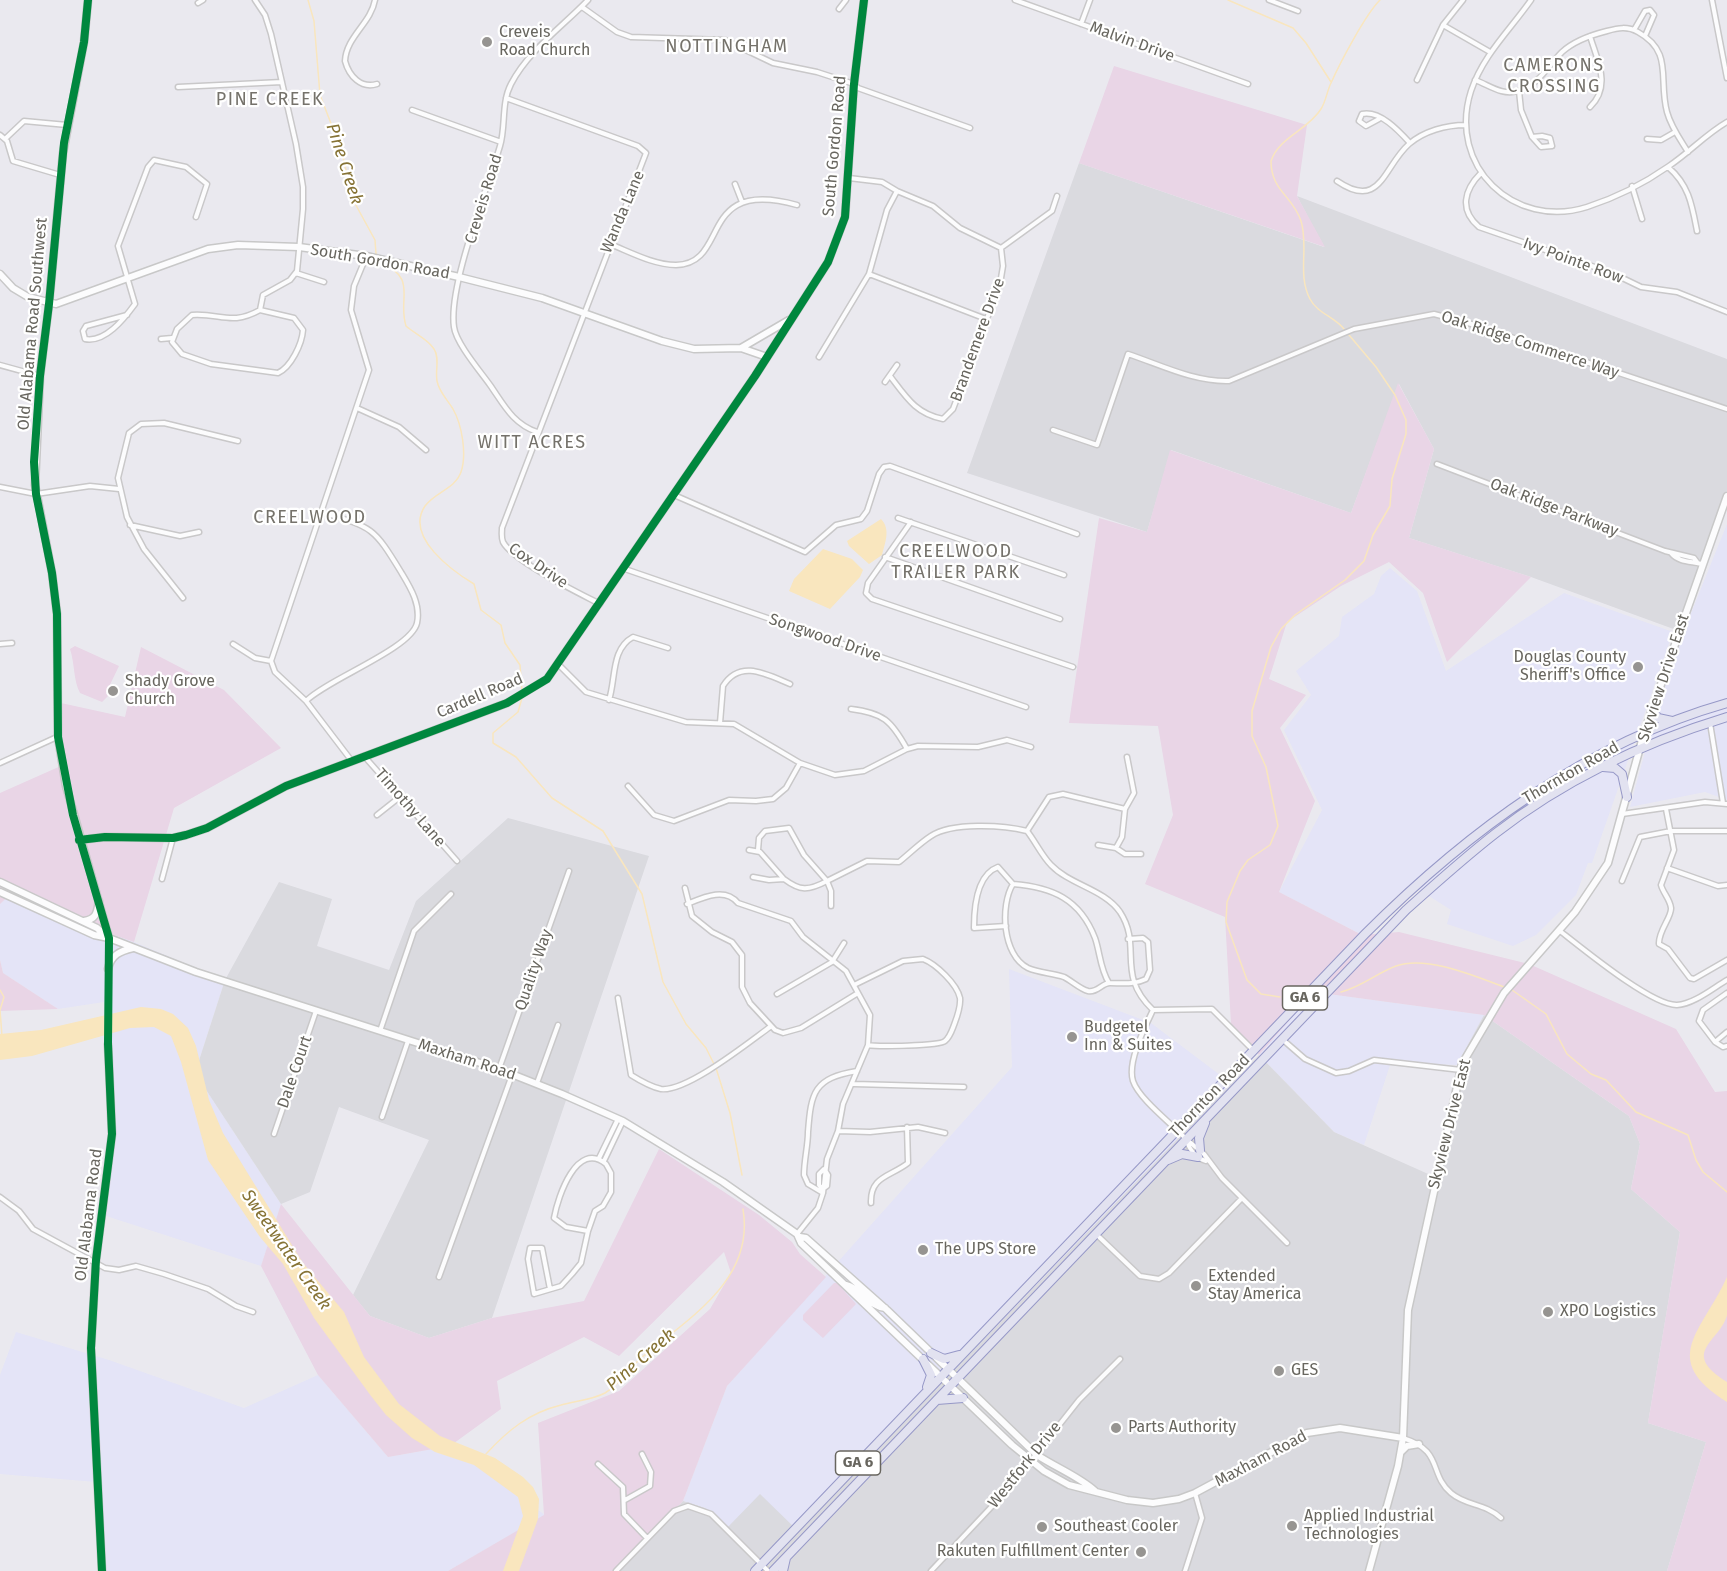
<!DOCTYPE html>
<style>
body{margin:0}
canvas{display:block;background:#eae9ef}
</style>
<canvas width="1727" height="1571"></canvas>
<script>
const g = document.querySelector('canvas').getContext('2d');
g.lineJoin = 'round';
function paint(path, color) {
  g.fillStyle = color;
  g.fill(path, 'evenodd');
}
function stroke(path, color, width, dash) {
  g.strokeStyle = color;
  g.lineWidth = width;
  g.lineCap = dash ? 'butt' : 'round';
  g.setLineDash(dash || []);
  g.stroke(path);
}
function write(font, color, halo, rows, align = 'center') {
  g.font = font + ' "Fira Sans",sans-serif';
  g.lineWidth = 4.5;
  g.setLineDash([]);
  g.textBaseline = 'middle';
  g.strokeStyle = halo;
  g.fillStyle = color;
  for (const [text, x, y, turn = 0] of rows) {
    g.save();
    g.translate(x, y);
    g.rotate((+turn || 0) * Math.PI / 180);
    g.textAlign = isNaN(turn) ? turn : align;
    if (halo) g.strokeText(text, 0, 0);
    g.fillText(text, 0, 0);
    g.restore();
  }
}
paint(new Path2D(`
 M1727,524v276l-22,-8 -75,15 27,-99 26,-75z
 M1390,568l27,23 29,80 118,-78 109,39 -81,231h-4l-12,32 -40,40 -23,11 -66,-22 4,-14 -41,-26 -29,26 -19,25 -83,-43 43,-82 -38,-80 27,-35 -15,-24 43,-35 3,-19 32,-23 7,-18z
 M17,888l86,43 31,11 91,38 -30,93 86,131 -20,62 -158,-51 10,-98 -9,-115 -46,7 -55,-36 -3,-13v-56z
 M1009,969l142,54 81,61 -434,447 -71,-3 -22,-20 -22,-7 44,-115 285,-319z
 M1314,992l170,23 -27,50 -66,-3 -27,83 -30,-13 -75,-77z
 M16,1332l93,28 135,48 74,-33 70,82 62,-11 95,69 -97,56h-348l-4,-89 -96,-8v-99z`), '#e4e4f7');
paint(new Path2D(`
 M1079,163l245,84 -27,-51 430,163v131l-48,141 -148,-54 -122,-39 25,-89 -35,-65 -48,129 -180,-63 -24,82 -180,-59z
 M508,818l141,38 -157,462 -63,20 -59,-22 -17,-21 76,-155 -90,-33 -29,85 -29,12 -86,-131 30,-93 54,-98 53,17 -15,47 72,24 27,-69z
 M1484,1015l145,101 11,28 -9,45 49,43 -32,191 58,19 -39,129h-1053l69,-70 22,7 22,20 33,-34 38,37 461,-476 75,77 101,45 22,-112z`), '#dadadf');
paint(new Path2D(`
 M1114,66l193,59 -10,71 28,51 -246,-84z
 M1398,383l36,66 -25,89 122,39 -84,85 -24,-69 -34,-31 -48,24 -54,36 -18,57 37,16 -26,33 35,73 -36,91 83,43 37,-3 130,32 147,65 39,63 12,-1v480h-60l39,-129 -58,-19 32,-191 -49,-43 9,-45 -11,-28 -145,-101 -170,-23 -55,63 -28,-31 -6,-107 -80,-33 28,-69 -15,-89 -89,-3 30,-205 48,14 23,-82 181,63z
 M75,646l44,20 -13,27 2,3 -6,6 -22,-9c-7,-13 -5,-29 -10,-44z
 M141,647l83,43 57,58 -107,60 -40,134 -31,-11 -86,-43 -17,16v-111l63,-28 -2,-62 64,14z
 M0,960l3,13 55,36 -58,2z
 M659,1149l100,66 33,27 8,12 26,23 -99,109 -44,115 -69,70h-166l96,-56 -6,-92 81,-32 91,-82 21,-36 -7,-21 -105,104 -35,-19 -87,44 4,28 -51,37 -62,11 -70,-82 -57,-109 20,-62 89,112 59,22 63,-20 92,-17z
 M834,1283h3l19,21 -33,34 -20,-18v-5z`), '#e9d5e6');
paint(new Path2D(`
 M881,519c10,10 4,24 1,36l-13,9 -20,-18 -2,-5z
 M823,549l29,10 11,11 -3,7 -30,32 -41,-18 5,-12z
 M141,1007l20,2 12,5 15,14 8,18 13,54 14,33 80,130 41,49 20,45 35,47 41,32 55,22 28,19 10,10 6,12 -1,20 -19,52h-16l20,-55 -5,-19 -44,-32 -39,-13 -23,-14 -26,-23 -15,-19 -57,-78 -31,-54 -23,-27 -52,-77 -27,-98 -10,-26 -17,-9 -24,1 -98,28 -32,4v-26l41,-4z
 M1727,1277c0,11 0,27 0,38 -7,27 -48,37 0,67v20c-69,-43 -25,-70 0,-125z`), '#f9e6be');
stroke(new Path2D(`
 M308,0l6,21 6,74 22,57 10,46 23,42 1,14
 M1228,0l65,28 13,15 25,39
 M379,262c40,16 18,36 27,64 9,8 22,13 28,23 6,9 1,22 3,32 2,11 10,18 16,28 9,16 14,45 8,63 -6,17 -26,20 -36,34 -21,31 29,66 49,78l7,26 20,15 4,18 15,22 2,26
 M1344,329c-9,-12 -27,-16 -34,-30 -13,-24 -1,-53 -9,-78 -8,-25 -30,-30 -30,-60 8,-24 37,-31 50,-52 5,-8 6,-18 10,-26 9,-20 34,-68 49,-83
 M522,698l-4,14 -25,21v10l23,14 36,41 51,33 39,63 21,88 23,42 20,24 8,16
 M0,990l4,7 -4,13 2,26
 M1512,990l34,24 21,40 24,20 15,6 30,32 52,23 8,25 7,12 24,20
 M1341,992c20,-5 36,-19 55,-26 30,-11 79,10 108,21
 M1280,997l-19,-3 -14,-14 -21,-58 1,-20 13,-31 8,-11 22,-15 8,-19 -12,-59 -14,-31v-25l19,-64 10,-18 14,-14 50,-35 19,-19 9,-26 17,-29 2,-27 14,-45v-14l-11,-25 -19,-28 -27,-32
 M716,1068l14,45 12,62
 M486,1454c22,-24 43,-41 75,-49 14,-4 31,-5 44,-12 14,-8 24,-24 36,-35 48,-40 114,-78 102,-149`), '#f9e6be', 1.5);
const street = new Path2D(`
 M255,0l10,15 6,19 25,110 7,43v22l-6,62 -7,9 -27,15 -3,15c-29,16 -39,3 -68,5l-15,14 -5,13 10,12 29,10 67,9c13,-6 24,-29 25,-43l-9,-12 -34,-8
 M375,0c-4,23 -29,37 -30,61 4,15 16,28 32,23
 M1015,0l233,84
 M1269,0l29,11
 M1531,0c-21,30 -48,55 -60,91 -24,75 43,139 116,116 28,-9 59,-25 82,-41 21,-14 37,-32 58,-44
 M1712,0l15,78
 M198,3l5,-3
 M582,7l35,25 14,5 94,3 48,23 44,9 37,12 4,4 112,40
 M839,9l7,-9
 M1081,24l9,-24
 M1443,25l47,27
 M1634,30l11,-19 5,-1 4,5 -9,21
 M1590,36c7,24 22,50 0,71
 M1417,80l26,-55 20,-25
 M1475,80c14,5 27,16 43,11 21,-6 30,-25 44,-39 12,-11 29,-17 45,-21 11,-3 20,-5 31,1 36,20 20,47 29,80 4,15 13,27 21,40
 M178,87l104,-5
 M1519,91l2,19 11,27
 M506,98l132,48 8,7 -144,375c0,5 -1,9 1,14 10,19 76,51 97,62
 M412,110l89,32
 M1379,119l-13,7 -7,-5 3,-7c18,-4 37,17 48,29
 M0,135l7,6 6,20 47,14
 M1542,136l8,2 2,8 -11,1 -9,-10z
 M5,139l19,-18 43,4
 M1647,139l14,1 14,-8
 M1668,167c21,18 24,38 29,64
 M1481,173c-17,17 -22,37 -2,54l133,46 29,14 36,5 50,20
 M849,178l33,4 15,9 36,15 27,22 41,20 2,18 -3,18 -47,125 -10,10c-27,-5 -37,-22 -53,-43
 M1337,181c44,30 46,-14 72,-37 15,-13 37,-19 57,-19
 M735,184l7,18
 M1632,186l10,33
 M610,244c20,8 44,21 66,21 55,-1 20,-88 121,-60
 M1001,248l51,-37 5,-15
 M296,273l28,9
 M869,274l117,45
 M127,315l-41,11 -3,5 2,8c20,4 39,-20 50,-35l-17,-58 30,-79 6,-7 32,7 21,17 -11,33
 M161,339l11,-1
 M819,357l50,-83 18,-64 10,-19
 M0,365l40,11
 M885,382l12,-17
 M357,408l42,19 27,23
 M1053,430l44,15 31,-91c33,11 66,28 101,27l125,-52 80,-15 41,11 252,84
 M537,432c-24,-8 -33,-27 -47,-47 -10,-14 -34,-42 -36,-58 -6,-41 33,-137 46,-181 6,-20 1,-43 11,-62 17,-33 52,-58 77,-84
 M1437,464l228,87 29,7 3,4
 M0,487l36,7 54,-8 29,3
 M674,495l131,57 31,-27 25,-6 6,-8 12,-37 5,-7 6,-1 187,68
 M898,518l166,57
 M911,522l-43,61 -2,10 6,6 201,68
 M130,525l50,11 19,-4
 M1671,553c8,10 21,8 31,11
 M885,557l175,62
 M625,569l401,138
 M183,598l-39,-49 -17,-32 -9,-39 11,-45 12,-9 23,-1 74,18
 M0,644l12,-1
 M233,644l22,14 16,3 4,11 31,29 45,59
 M271,661l98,-291 -18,-60 3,-24 12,-29
 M559,665l27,27 100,30 48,2 66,39 35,12 29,-4 43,-22 11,-3 60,1 29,-7 24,7
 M609,700c7,-22 2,-51 24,-63l35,11
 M306,701c22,-22 105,-52 111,-78 4,-19 -7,-36 -16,-51 -28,-46 -29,-45 -81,-60
 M851,709c32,4 40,11 56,40
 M720,723l3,-37c17,-27 43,-12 67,-2
 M1710,723l13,80
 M364,756l93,105
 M0,763l57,-26
 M628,786l26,29 20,6 55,-21 27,1 17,-2 13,-11 14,-25
 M1666,809l8,41 -13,35c2,8 9,14 10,23 1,9 -13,23 -12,36l9,5 22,29 4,1 33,-19
 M1622,814l83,-12 22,2
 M377,815l24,-19
 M1027,831l22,-34 14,-3 62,15
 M1098,845l18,3 6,-11 3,-28 9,-16 -7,-36
 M1116,848l9,6h16
 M749,850l11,2 23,26
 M1667,868l51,18 9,-1
 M753,877l16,3 15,-1c16,12 24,12 43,2l-23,-26 -15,-27 -24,3 -6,7 -1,12
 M162,879l11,-41
 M1622,881l18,-44 31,-6h56
 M685,888l7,28 20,16 20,10 10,13v32l8,16 25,27 8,3 18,-5 57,-35
 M687,904c17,-7 38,-17 51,-1l53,18 12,16 43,34 24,44 -2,30 -25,59 -5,27 -11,28 -4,34 -5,15 -21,26
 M831,906v-15l-4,-10 40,-20 32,1c10,-8 21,-19 32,-26 21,-14 72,-11 96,-5 8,10 15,25 24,34 19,20 53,24 69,47 23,35 -5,62 33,98l59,-1 41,41
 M1006,926l-32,2c0,-20 2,-53 24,-61l15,17
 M1560,931c22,17 92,75 117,74 17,-1 36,-17 50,-25
 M1109,983c-9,-14 -9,-31 -14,-45 -15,-39 -43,-51 -82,-54 -13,21 -11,71 15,84 11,5 25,5 36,9 8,4 16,12 24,14 9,2 14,-8 22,-8 12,0 24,2 36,-4l4,-9 -2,-28 -5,-4 -15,1
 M854,985l49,-24 20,-2c13,5 34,25 37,39 1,9 -3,19 -6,27 -2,5 -4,12 -9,16 -6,5 -68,6 -77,4
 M1727,993l-24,17 -4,11 16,21 8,5 4,-1
 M777,994l55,-32 12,-19
 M618,998l13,77c8,5 20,12 30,14 26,3 88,-47 109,-62
 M1153,1010c-8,17 -26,52 -20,71 6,18 39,43 53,58 3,10 10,19 20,22
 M380,1031l34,-100 37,-37
 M1282,1039l23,20 31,14 13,-2 25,-11 87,10
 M1715,1042l12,-10
 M108,1044l1,-106
 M499,1069l70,-198
 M537,1083l21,-58
 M854,1084l110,3
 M382,1117l26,-76
 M838,1131l32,1 48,-5 27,6
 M274,1134l42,-123
 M1186,1139l18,15 18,24 65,65
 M599,1158l19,-39
 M604,1161l19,-40
 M823,1189l4,-3 1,-11 -3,-5
 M823,1190l-4,-5v-11l5,-5
 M823,1193l-15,-9 -4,-9c0,-15 4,-29 4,-43 3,-40 6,-54 49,-61
 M0,1197l19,14 14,18 72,39 14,2 17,-4 28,8 44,15 28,17 17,6
 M871,1203c-1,-27 19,-26 37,-40l-1,-36
 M1096,1234l44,42 19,3 10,-6 73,-75
 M439,1277l73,-202
 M550,1289l-8,-41h-12l-2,11 6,35 27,-8 11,-12 9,-11 7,-32 -22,-4 -12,-9c4,-22 23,-78 52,-54l5,9v19l-8,14 -8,5 -7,20
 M1403,1438c41,13 25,35 48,55 15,13 34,10 50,25
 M598,1464l25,23 1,27 23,24
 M625,1500l25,-14 1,-14 -9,-18
 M616,1571l58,-60 14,-5 23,8 57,57
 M931,1571l80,-85 68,-86 41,-41
 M1185,1571l17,-53 -7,-25`);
const secondary = new Path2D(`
 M88,0l-4,42 -21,111 -14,151 -9,72 -5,109 17,88 5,41 1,123 8,49 43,152
 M0,274l13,14 15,9 28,7 152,-55 30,-4 61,2 67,9 93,21 83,21 120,43 32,8 47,-1 26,9
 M741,348l48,-28
 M79,840l26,-3 68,1 13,-3 21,-7 79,-42 221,-83 40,-24 208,-303 73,-114 17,-45 9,-133 10,-84
 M0,882l97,46 11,10
 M0,892l94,43 15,3 87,34 303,97 63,25 61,27 100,61 74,52 4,9 211,202 32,26 25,14 58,15 26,3 26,-4 16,-6 112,-60 33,-5 63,10
 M84,921c13,-2 13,-9 15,-20
 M108,969c3,-14 12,-18 25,-21
 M800,1237l6,1 81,72 150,145c18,12 43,22 58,36
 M846,1285c16,4 24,22 39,23
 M1401,1452l6,-6 12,-2
 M102,1571l-11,-223 5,-88 16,-126 -4,-90
 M1369,1571l29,-105 5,-28 5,-128 54,-246 42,-71 71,-81 33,-49 36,-130 83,-237`);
const highway = new Path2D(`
 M1652,710l6,8 14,3
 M1603,767l12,1 7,6 5,23
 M1200,1150l-1,-12 6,-15
 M1168,1160l14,-6 16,3
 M931,1353l13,6 15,-4
 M923,1359l8,16 -4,12
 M937,1400l26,-2
 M755,1571l610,-637c102,-102 221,-191 362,-231
 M773,1571l633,-661c29,-26 59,-53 90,-77 68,-53 149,-91 231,-116
 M783,1571l3,-13`);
stroke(street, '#c9c8c9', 7);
stroke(secondary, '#c8c8c8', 9);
stroke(highway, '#9698c7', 10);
stroke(street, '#fcfcfd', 4);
stroke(secondary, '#fcfcfd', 6);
stroke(highway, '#e2e2f0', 8);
stroke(new Path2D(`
 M88,0l-4,42 -20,101 -15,161 -9,72 -6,86 2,32 16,79 5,41 1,123 15,78 36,123 -1,106 4,90 -16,126 -5,88 11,223
 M79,840l26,-3 68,1 13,-3 21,-7 79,-42 221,-83 40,-24 208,-303 73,-114 17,-45 9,-133 10,-84`), '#00873e', 8);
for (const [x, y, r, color] of [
 [487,42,6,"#969491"],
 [1638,667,6,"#969491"],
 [113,691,6,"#969491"],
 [1072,1037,6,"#969491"],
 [923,1250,6,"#969491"],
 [1196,1286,6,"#969491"],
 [1548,1312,6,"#969491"],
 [1279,1371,6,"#969491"],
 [1116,1428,6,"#969491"],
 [1292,1526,6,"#969491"],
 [1042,1527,6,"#969491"],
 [1141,1552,6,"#969491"]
]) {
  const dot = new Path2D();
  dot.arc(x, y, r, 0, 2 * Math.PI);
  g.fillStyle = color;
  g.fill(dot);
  stroke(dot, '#fff', 2);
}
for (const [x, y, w] of [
 [1305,998,45],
 [858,1463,45]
]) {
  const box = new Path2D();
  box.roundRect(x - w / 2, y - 12, w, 24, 4.5);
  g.fillStyle = '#fff';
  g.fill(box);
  stroke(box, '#68665f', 1.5);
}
write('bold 15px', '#68665f', null, [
 ["GA 6",1305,998],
 ["GA 6",858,1463]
]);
write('16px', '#68665f', '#fff', [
 ["Creveis",499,33],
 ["Road Church",499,51],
 ["Douglas County",1626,658,"right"],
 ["Sheriff's Office",1626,676,"right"],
 ["Shady Grove",125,682],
 ["Church",125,700],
 ["Budgetel",1084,1028],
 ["Inn & Suites",1084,1046],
 ["The UPS Store",935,1250],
 ["Extended",1208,1277],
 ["Stay America",1208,1295],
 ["XPO Logistics",1560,1312],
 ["GES",1291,1371],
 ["Parts Authority",1128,1428],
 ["Applied Industrial",1304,1517],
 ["Technologies",1304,1535],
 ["Southeast Cooler",1054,1527],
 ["Rakuten Fulfillment Center",1129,1552,"right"]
], 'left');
write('16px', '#68665f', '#fff', [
 ["Malvin Drive",1132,42,20],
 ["South Gordon Road",835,146,-85],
 ["Creveis Road",484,199,-73],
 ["Wanda Lane",623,212,-67],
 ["Ivy Pointe Row",1573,261,20],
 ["South Gordon Road",380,262,10],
 ["Old Alabama Road Southwest",33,324,-85],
 ["Brandemere Drive",978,340,-70],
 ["Oak Ridge Commerce Way",1530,345,18],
 ["Oak Ridge Parkway",1554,508,21],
 ["Cox Drive",538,566,34],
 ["Songwood Drive",825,638,19],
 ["Skyview Drive East",1664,678,-72],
 ["Cardell Road",480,696,-23],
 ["Thornton Road",1571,773,-30],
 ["Timothy Lane",410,808,49],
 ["Quality Way",534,970,-71],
 ["Maxham Road",467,1060,18],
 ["Dale Court",295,1072,-71],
 ["Thornton Road",1210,1096,-46],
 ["Skyview Drive East",1450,1124,-76],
 ["Old Alabama Road",89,1215,-83],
 ["Maxham Road",1261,1459,-28],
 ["Westfork Drive",1025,1465,-51]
]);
g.letterSpacing = '1.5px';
write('18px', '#75726b', '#fff', [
 ["NOTTINGHAM",727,47],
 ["CAMERONS",1554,66],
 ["CROSSING",1554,87],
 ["PINE CREEK",270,100],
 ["WITT ACRES",532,443],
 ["CREELWOOD",310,518],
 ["CREELWOOD",956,552],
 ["TRAILER PARK",956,573]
]);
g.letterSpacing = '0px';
write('italic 18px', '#867335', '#fff', [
 ["Pine Creek",344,164,72],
 ["Sweetwater Creek",286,1250,55],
 ["Pine Creek",641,1360,-41]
]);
</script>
